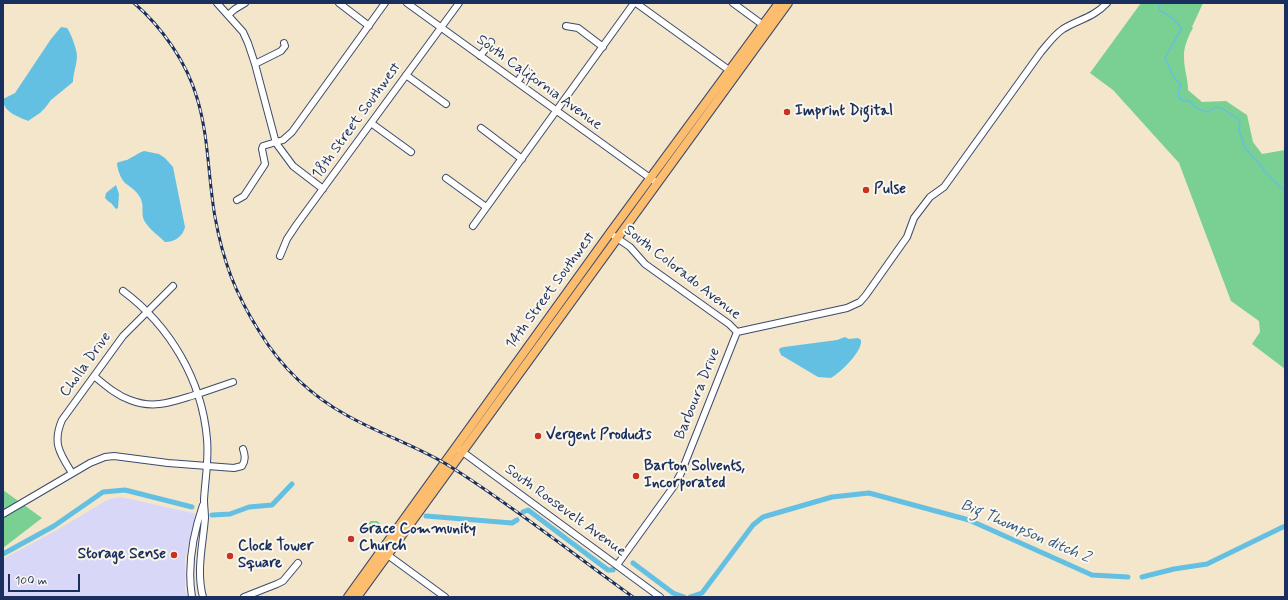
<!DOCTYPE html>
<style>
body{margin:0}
#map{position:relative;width:1288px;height:600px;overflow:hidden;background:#f3e6cb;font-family:Mynerve,sans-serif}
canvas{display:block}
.frame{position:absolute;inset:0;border:4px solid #1b2f5e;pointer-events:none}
.scale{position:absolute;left:8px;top:574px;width:72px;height:18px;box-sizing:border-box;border:2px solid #1b2f5e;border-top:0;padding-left:5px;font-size:12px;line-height:14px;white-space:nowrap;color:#1b2f5e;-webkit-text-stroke:3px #fbf7ec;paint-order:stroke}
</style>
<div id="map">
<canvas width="1288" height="600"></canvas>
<div class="frame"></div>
<div class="scale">100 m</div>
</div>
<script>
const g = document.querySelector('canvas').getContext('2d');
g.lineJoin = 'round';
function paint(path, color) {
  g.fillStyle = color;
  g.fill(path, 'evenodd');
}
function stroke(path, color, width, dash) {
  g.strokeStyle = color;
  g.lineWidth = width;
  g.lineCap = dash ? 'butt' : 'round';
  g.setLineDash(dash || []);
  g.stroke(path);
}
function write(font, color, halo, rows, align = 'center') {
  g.font = font + ' Mynerve,sans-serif';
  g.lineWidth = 4;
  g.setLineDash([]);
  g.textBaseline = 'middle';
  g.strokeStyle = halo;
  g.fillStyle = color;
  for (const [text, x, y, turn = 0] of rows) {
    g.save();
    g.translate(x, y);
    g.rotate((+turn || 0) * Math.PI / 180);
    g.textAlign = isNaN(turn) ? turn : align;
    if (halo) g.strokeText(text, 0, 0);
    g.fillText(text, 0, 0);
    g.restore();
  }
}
paint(new Path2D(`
 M121,497l76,17 -5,16 -7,28v32l3,7h-185v-38l54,-29 52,-31z`), '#d9d7f8');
paint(new Path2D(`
 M1141,3h62l-11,24 1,1c-5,8 -10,21 -9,30 0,11 4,21 4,32l14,12 24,-1 21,14 6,27 9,12 23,-4v219l-33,-25 8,-12 -1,-11 -28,-20 -52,-138 -66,-73 -23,-17z
 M3,490l39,28 -39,30z
 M371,521h6l4,3 -5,9 -10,-7v-1z`), '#7acf92');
paint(new Path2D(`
 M61,27l6,1c4,5 10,22 10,28 0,8 -4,17 -4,26l-22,18 -6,8 -5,5 -12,8c-11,-5 -25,-9 -25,-22l12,-6 36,-54z
 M144,151l15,3 6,4 8,9 12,60c-2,9 -10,15 -20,15 -7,-7 -15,-12 -20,-20 -6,-10 2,-17 -8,-29 -3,-4 -8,-7 -12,-10 -4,-4 -8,-14 -8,-20 4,-2 6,-2 10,-3 6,-3 11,-7 17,-9z
 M116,185l3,9 -1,14 -2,1 -5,-6 -2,-1 -4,-4 1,-5z
 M845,337l4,2 9,-1 3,2c2,11 -21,33 -30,38l-13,-1 -37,-22 -2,-5 1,-2 4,-1 53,-7z`), '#64c0e2');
stroke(new Path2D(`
 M1158,3l2,8c8,3 18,10 21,18l-16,29 9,19 7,8 -3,7 1,6 5,3h6c4,7 10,10 18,11l6,-4 6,-1 18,12 2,6 -1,5 6,18 17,19 6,8 17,16`), '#64c0e2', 1.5);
stroke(new Path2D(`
 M523,512l5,-2 80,60h5
 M212,515l18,-1 19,-7 23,-2 20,-21
 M426,516l86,7 5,-3
 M3,554l51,-28 49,-34 22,-2 67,17
 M633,563l40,30 11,4
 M1142,577l32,-8 33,-5 78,-38
 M690,597l12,-4 51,-68 10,-8 69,-20 37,-4 100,27 123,55 36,2`), '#64c0e2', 5);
const minor = new Path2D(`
 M217,3l26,29 5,11 7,21 21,79 17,23 30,23
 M339,3l30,23
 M407,3l250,180
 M636,3l97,70
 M733,3l30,22
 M228,15l7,-6 10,-6
 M566,26l12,2 25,19
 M480,56l11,-14
 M255,64l26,-13 4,-5 -1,-3
 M406,75l40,29
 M517,82l9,-12
 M371,123l40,29
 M481,128l41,31
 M446,178l40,29
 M237,200l7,-4 21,-32 -3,-15 1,-3 20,-6 9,-8 93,-129
 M473,226l161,-223
 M614,236l16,11 15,17 84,60 8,8
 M280,256l7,-17 10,-15 162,-221
 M123,291c47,35 79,89 84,148 2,21 -2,41 -3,61 0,6 1,12 1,18 -2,26 -9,53 -2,79
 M737,332l110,-24 13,-6 6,-7 41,-58 7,-19 16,-21 14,-10 97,-135c7,-8 13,-17 22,-23 16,-10 30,-11 44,-26
 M94,376c11,9 22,19 36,24 25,10 44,1 68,-6 12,-4 23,-8 35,-12
 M460,450l200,147
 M72,473c-12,-19 -20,-30 -10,-53l61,-84 50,-50
 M3,514l87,-51 15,-6 9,-1 54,7 66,5 8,-2c4,-6 3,-11 1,-17
 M385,553l60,44
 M617,565l57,-79 7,-13 56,-141
 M192,597c-5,-31 1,-63 11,-92
 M244,597l33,-13 6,-3 15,-18`);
const major = new Path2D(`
 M348,597l262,-364 169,-230
 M357,597l431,-594`);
stroke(minor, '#3b4a6e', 8);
stroke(major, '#3b4a6e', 10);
stroke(minor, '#fff', 6);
stroke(major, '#fcbd6e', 8);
const rail = new Path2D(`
 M134,3c28,24 53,60 63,95 12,39 11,80 18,119 8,44 20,76 44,114 22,36 52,65 89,85 34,19 71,31 103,51 62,39 122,87 182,130`);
stroke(rail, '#1b2f5e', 3);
stroke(rail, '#fbf7ec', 1.5, [4.5]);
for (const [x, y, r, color] of [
 [787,112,4,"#c8321e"],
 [866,190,4,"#c8321e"],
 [538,436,4,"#c8321e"],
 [636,476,4,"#c8321e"],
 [351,539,4,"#c8321e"],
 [174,555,4,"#c8321e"],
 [230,556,4,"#c8321e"]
]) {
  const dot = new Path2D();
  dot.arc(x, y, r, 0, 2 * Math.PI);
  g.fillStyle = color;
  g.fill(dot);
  stroke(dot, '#fbf7ec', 1.5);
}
write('15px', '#1b2f5e', '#fbf7ec', [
 ["South California Avenue",539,83,36],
 ["18th Street Southwest",357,121,-54],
 ["South Colorado Avenue",682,273,38],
 ["14th Street Southwest",551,291,-54],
 ["Cholla Drive",86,365,-54],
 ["Barboura Drive",698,394,-68],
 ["South Roosevelt Avenue",565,511,36]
]);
write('bold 15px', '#1b2f5e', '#fbf7ec', [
 ["Imprint Digital",795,112],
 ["Pulse",874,190],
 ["Vergent Products",546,436],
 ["Barton Solvents,",644,467],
 ["Incorporated",644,484],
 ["Grace Community",359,530],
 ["Church",359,547],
 ["Clock Tower",238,547],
 ["Square",238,564],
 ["Storage Sense",166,555,"right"]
], 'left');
write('italic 16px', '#315a86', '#fbf7ec', [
 ["Big Thompson ditch 2",1025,532,23]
]);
</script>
